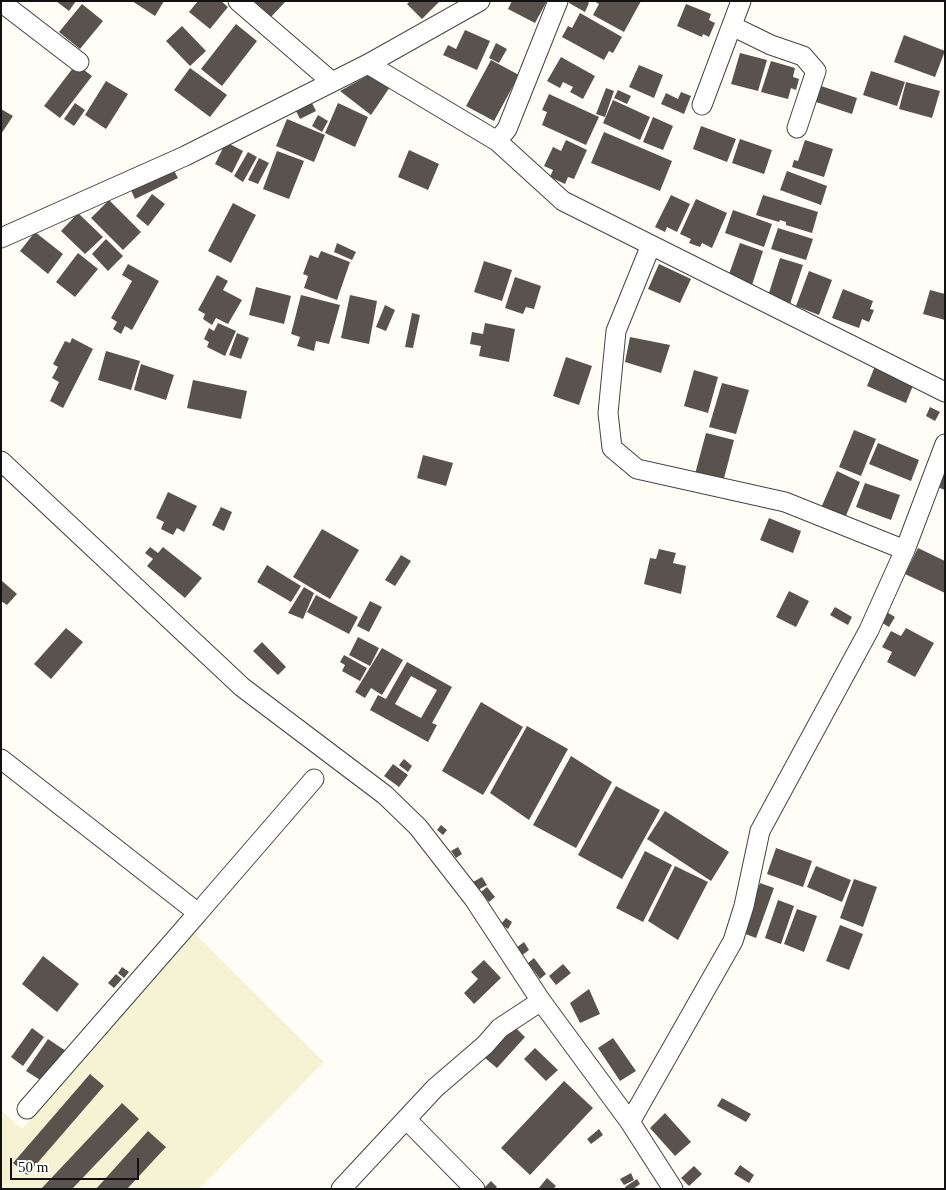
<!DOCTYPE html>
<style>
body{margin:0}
#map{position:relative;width:946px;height:1190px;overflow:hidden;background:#fffdf5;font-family:Georgia,serif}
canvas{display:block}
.frame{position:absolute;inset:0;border:2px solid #111;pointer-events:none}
.scale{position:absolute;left:10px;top:1158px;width:129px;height:22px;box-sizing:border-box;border:2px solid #111;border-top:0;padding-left:6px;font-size:15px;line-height:18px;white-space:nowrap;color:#111;-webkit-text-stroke:4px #fff;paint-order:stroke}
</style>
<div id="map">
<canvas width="946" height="1190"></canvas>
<div class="frame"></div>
<div class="scale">50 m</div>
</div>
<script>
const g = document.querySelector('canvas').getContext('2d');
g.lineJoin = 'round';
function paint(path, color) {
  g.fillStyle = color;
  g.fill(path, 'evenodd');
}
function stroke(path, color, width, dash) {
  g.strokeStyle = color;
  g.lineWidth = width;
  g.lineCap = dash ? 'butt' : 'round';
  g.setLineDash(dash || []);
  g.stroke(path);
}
paint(new Path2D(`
 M191,930l133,132 -125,127h-198v-79l21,19z`), '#f6f3d4');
paint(new Path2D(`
 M56,1h20l-7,10z
 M132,1h32l-9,15z
 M198,1h23l7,6 -18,22 -21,-17z
 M254,1h32l-15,16z
 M410,1h30l-18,18 -15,-15z
 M512,1h35l-12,22 -27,-14z
 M570,1h17l2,2 -4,9 -16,-9z
 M594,1h47l-17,31 -31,-17 6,-11z
 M82,4l21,17 -23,28 -21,-17z
 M686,4l25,10 -2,6 6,3 -6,14 -6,-3 -1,3 -25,-11z
 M580,13l42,24 -9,16 -4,-2 -5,9 -42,-23 6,-11 4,2z
 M236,24l21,17 -35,45 -21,-17z
 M182,26l24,25 -16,15 -24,-25z
 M465,30l25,11 -13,29 -34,-15 5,-10 8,4z
 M904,35l41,16 -10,26 -41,-15z
 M496,43l11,6 -8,14 -10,-5z
 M740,53l27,7 -9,31 -27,-7z
 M561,57l34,19 -12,23 -13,-7 3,-5 -10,-5 -3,6 -13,-7z
 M491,60l28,15 -25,46 -28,-15z
 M771,61l24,7 -2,9 6,2 -3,11 -5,-2 -3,11 -27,-7z
 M76,64l16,12 -32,42 -16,-12z
 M639,65l24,10 -9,23 -25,-11z
 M190,68l37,27 -17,22 -36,-27z
 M376,71l16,13 -21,31 -31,-24z
 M871,71l34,11 -8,24 -34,-11z
 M106,81l22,13 -22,35 -21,-14z
 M906,82l34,9 -8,27 -33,-9z
 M821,86l36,12 -5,16 -36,-12z
 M606,88l8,3 -9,26 -9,-3z
 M618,90l13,6 -4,8 -13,-6z
 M681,92l10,4 -7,18 -23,-10 5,-11 12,6z
 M549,94l50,23 -13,28 -44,-20 5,-13 -5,-2z
 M310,99l6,12 -16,8 -6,-12z
 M613,100l37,17 -10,23 -37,-17z
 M75,103l10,7 -11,16 -10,-7z
 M338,103l30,14 -13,30 -30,-14z
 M1,109l12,7 -12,18z
 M318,115l10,6 -6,11 -10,-6z
 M653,117l20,9 -10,24 -20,-8z
 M287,119l38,16 -11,27 -38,-16z
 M701,126l35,13 -9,23 -34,-13z
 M604,132l68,29 -12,30 -69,-28z
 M740,139l32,11 -8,24 -32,-11z
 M566,140l21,10 -13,29 -6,-2 -3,7 -15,-7 3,-7 -9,-4 9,-19 8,4z
 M805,140l28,9 -9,28 -32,-10 2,-7 4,1z
 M226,142l17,9 -11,22 -17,-9z
 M409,150l30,14 -11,26 -30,-13z
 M277,151l27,10 -15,38 -26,-10z
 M248,152l9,5 -14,25 -9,-6z
 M259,158l10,5 -11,21 -10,-4z
 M172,167l6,11 -43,21 -5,-11z
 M787,171l40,15 -6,19 -41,-15z
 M152,194l13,10 -17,22 -12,-10z
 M671,195l19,9 -13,28 -10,-5 -2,5 -10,-5z
 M763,195l55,17 -6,21 -26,-8v-3l-6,-2 -1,2 -23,-7z
 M696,199l31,14 -15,35 -10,-5 -2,4 -11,-4 2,-4 -11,-5z
 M109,200l32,32 -18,18 -32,-32z
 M233,203l23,12 -25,48 -23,-12z
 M733,210l39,14 -8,23 -39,-14z
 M78,213l25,24 -18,17 -24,-23z
 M778,228l35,11 -7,21 -35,-11z
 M35,232l28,22 -15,20 -28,-23z
 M106,239l17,17 -15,15 -16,-17z
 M337,243l19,9 -4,8 -18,-8z
 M740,243l23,8 -11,34 -24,-8z
 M321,251l29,11 -13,38 -33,-12 4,-12 -5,-2 7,-19 8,3z
 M78,253l20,16 -23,28 -19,-15z
 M780,258l23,7 -13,39 -22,-8z
 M484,261l28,9 -10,31 -28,-9z
 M128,264l31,17 -27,49 -7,-4 -4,8 -8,-5 4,-7 -6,-4 21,-37 -10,-6z
 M659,264l32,15 -11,24 -32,-14z
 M809,271l23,9 -13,35 -23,-9z
 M217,275l11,6 -5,9 19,10 -14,24 -12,-6 -4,7 -9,-6 2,-5 -7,-4z
 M515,277l26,9 -7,23 -8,-2 -3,7 -18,-6z
 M256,287l35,9 -7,28 -35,-9z
 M843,289l30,12 -3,8 4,1 -5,12 -7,-3 -3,9 -27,-10z
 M930,290l15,4v26l-22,-6z
 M301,295l39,10 -11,39 -13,-3 -2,10 -17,-5 3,-9 -9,-3z
 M350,295l27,6 -8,43 -28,-6z
 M385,305l10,5 -9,21 -10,-4z
 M412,313l8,2 -7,33 -8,-1z
 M218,323l18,8 -11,25 -18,-9 2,-5 -5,-3 5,-11 5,3z
 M485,323l30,6 -6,33 -30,-6 2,-10 -11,-2 2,-12 11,2z
 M237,333l12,5 -8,21 -12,-4z
 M630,337l40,8 -9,28 -36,-11z
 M72,338l21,11 -30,59 -13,-7 9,-19 -7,-4 6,-11 -5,-3 12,-23 5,2z
 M106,351l34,10 -9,29 -33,-10z
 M566,357l26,9 -13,39 -26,-9z
 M141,364l33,11 -8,25 -32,-10z
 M875,366l39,17 -8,20 -39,-17z
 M694,370l24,7 -10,36 -24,-7z
 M193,380l54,11 -6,28 -54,-11z
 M722,383l27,7 -13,44 -27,-7z
 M930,407l10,5 -5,9 -9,-5z
 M854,430l22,9 -15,37 -22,-9z
 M706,433l28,7 -11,42 -28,-8z
 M878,443l41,17 -8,21 -42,-17z
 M423,455l30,8 -7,23 -29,-8z
 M837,471l23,11 -15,36 -24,-10z
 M945,473v17l-8,-3z
 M865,483l35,12 -9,25 -35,-13z
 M168,492l29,14 -13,26 -7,-4 -4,7 -12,-6 3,-7 -8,-4z
 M221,507l11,5 -8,19 -12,-6z
 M769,518l32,13 -8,22 -33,-13z
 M322,529l37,21 -29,49 -37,-22z
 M150,547l8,6 5,-6 39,31 -17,20 -38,-32 6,-7 -8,-6z
 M918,548l27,13v32l-40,-19z
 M659,549l17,4 -3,10 13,3 -5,28 -37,-10 6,-26 6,1z
 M401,555l10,6 -16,25 -10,-6z
 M267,565l34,21 -10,16 -34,-20z
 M1,580l16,14 -10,11 -6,-4z
 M304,587l10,6 -11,26 -15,-6z
 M789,591l20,10 -13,26 -20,-10z
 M316,595l42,22 -9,17 -42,-22z
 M370,601l12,6 -13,25 -12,-6z
 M835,607l17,10 -4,8 -18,-10z
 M885,611l10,6 -6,10 -10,-6z
 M66,628l17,14 -32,37 -17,-15z
 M906,628l28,15 -19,34 -28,-15 5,-10 -10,-5 9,-16 10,5z
 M358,637l21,11 -9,18 -21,-11z
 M262,642l24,25 -8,8 -25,-24z
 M382,648l21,12 -21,35 -11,-7 -6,10 -10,-6z
 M344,655l23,13 -7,13 -18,-10 3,-6 -5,-3z
 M407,662l45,25 -20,36 5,2 -9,17 -58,-32 8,-15 8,4zM411,676l26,14 -16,28 -26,-14z
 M481,702l42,25 -40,68 -41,-24z
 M527,726l41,23 -39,71 -39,-27z
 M571,756l41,26 -36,66 -43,-23z
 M404,759l8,7 -4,6 -9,-7z
 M393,764l15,11 -9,12 -15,-11z
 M616,786l44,24 -38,69 -44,-24z
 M665,811l64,41 -18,29 -64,-42z
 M441,825l6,5 -4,5 -6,-5z
 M458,847l4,7 -6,4 -5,-7z
 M776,848l36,13 -9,26 -36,-13z
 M645,851l27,14 -29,57 -27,-14z
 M675,866l33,16 -30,58 -30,-19z
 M816,866l35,14 -9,22 -35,-15z
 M482,877l5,8 -9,5 -5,-8z
 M854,879l23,8 -14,40 -23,-9z
 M760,883l14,5 -18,50 -13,-5z
 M487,887l8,10 -6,5 -8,-10z
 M778,900l16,6 -13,38 -16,-6z
 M797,909l20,7 -13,36 -20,-8z
 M506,918l6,4 -4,7 -7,-5z
 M840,925l23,9 -14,36 -23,-9z
 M524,942l5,8 -8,6 -5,-8z
 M43,956l36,28 -22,28 -35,-28z
 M534,958l12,16 -6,5 -12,-16z
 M484,960l17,18 -27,26 -10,-11 14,-14 -7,-7z
 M563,964l8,9 -15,12 -7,-9z
 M122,967l7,5 -5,6 -6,-5z
 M116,974l6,5 -8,9 -6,-5z
 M589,989l11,25 -20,9 -10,-20z
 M514,1026l11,11 -28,31 -12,-10z
 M32,1028l12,9 -21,29 -12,-9z
 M613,1038l23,33 -16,10 -22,-33z
 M48,1039l18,12 -21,32 -19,-12z
 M535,1048l23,22 -12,11 -22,-22z
 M90,1074l14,12 -77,89 -14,-12z
 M564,1081l29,27 -63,67 -29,-27z
 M722,1098l29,16 -5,8 -29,-16z
 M122,1103l17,16 -67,70h-31z
 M665,1113l26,29 -16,14 -25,-28z
 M599,1129l4,6 -12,9 -4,-5z
 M148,1131l18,16 -39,42h-31z
 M740,1165l14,10 -5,8 -15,-9z
 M694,1166l8,8 -13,12 -8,-8z
 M631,1173l3,7 -10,5 -4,-6z
 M547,1178l9,8 -3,3h-15z
 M637,1179l3,5 -7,5h-7l-1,-2z
 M491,1181l6,6 -2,2h-12z`), '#5a524d');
const minor = new Path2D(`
 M238,1l94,81
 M1,2l78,60
 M732,26l39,19 32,11 13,15 -19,57
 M368,64l129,77 66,60 382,191
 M702,105l39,-104
 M497,141l10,-12 51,-128
 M1,238l184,-82 183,-92 112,-63
 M651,245l-35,86 -8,82 4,35 25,21 148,33 120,48
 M1,461l241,226 143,108 33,32 56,72 67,102 89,121 43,67
 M1,759l197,154 116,-134
 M27,1109l171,-196
 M406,1119l69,70
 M630,1122l103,-181 11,-35 16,-75 109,-201 36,-80 40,-106
 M341,1189l94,-101 50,-43 15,-17 41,-27`);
stroke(minor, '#444', 21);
stroke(minor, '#fff', 19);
</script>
